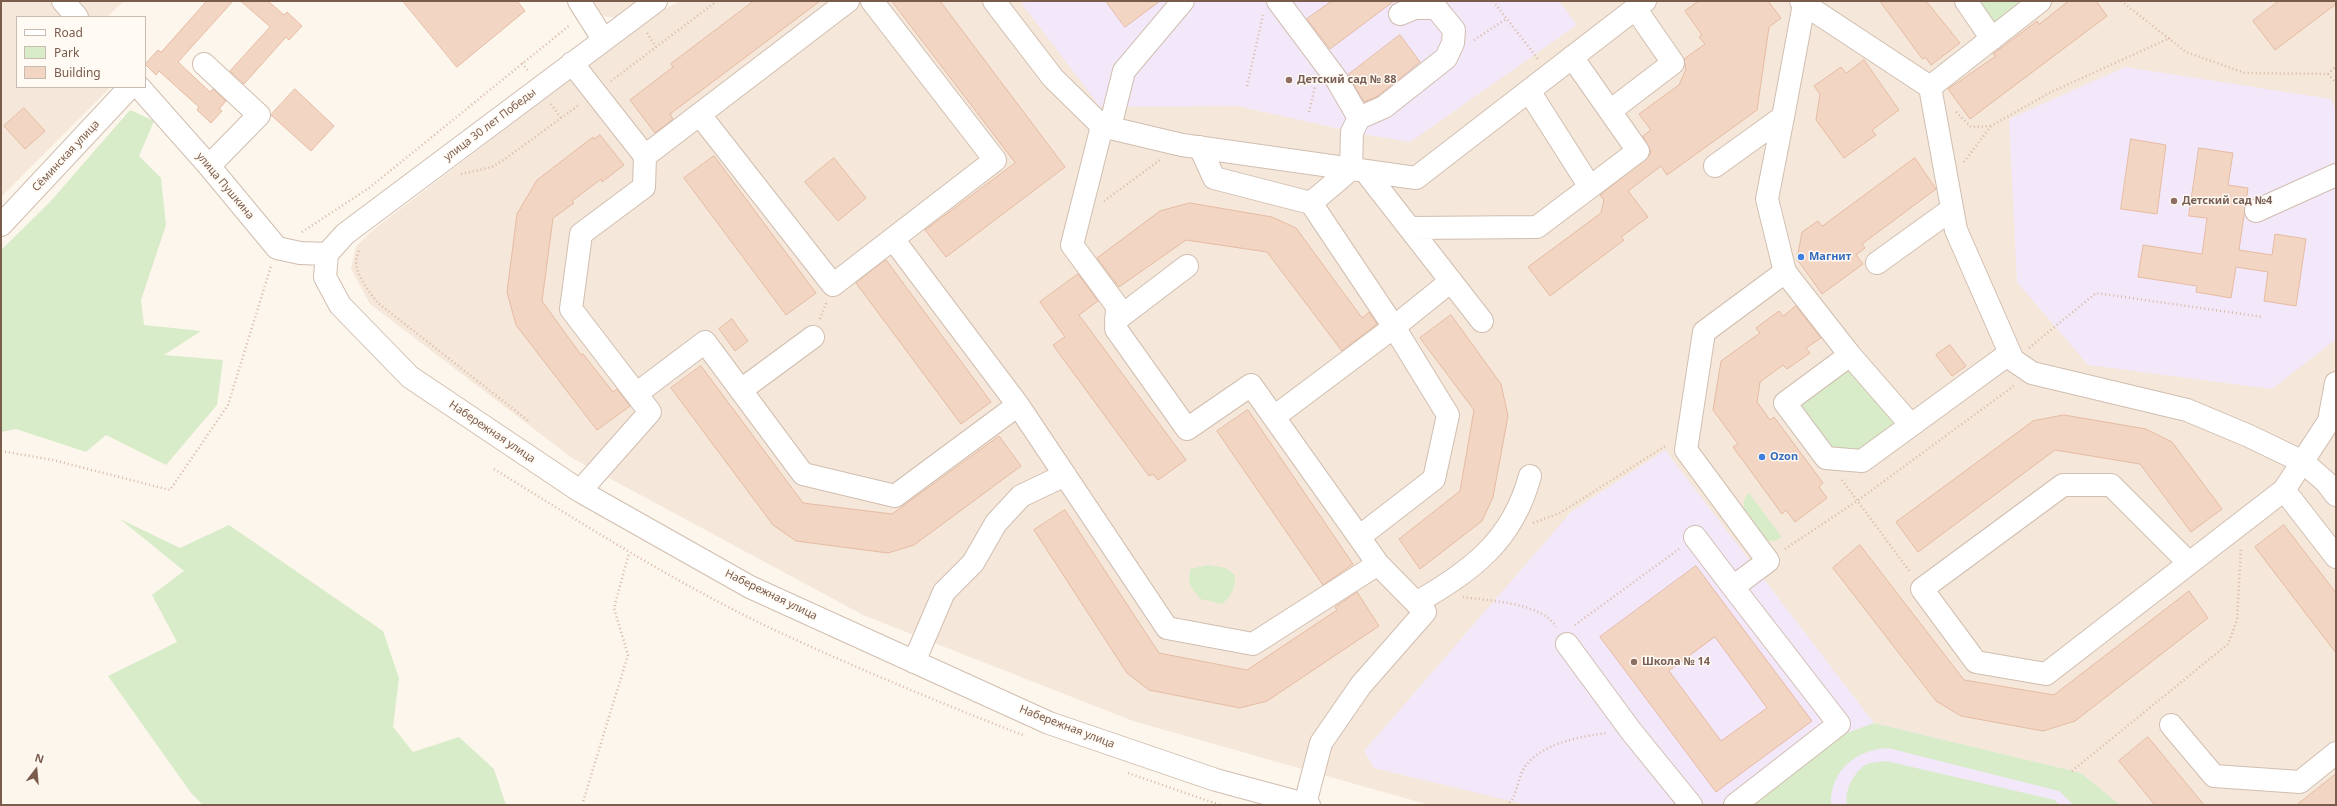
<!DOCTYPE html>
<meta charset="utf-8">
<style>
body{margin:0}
#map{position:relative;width:2337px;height:806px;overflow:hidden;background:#fdf6ec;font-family:"Noto Sans",sans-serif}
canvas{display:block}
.frame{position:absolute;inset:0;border:2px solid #7a5c4d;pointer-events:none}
.legend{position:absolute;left:16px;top:16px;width:130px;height:72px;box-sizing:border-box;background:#fffaf3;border:1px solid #cabbb1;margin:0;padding:5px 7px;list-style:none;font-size:12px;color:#7a5c4d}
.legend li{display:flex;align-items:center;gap:8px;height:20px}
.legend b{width:20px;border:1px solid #cabbb1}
.north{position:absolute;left:16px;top:750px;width:40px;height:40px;-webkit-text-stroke:3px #fffaf3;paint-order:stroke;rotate:16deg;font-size:11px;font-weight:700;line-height:16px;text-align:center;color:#7a5c4d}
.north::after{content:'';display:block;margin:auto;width:14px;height:18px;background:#7a5c4d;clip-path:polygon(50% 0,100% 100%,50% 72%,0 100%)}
</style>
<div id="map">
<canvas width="2337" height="806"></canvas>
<div class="frame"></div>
<ul class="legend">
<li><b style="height:5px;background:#fff"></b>Road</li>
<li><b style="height:11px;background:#d8ecc9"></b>Park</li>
<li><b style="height:11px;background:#f3d5c3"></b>Building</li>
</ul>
<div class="north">N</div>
</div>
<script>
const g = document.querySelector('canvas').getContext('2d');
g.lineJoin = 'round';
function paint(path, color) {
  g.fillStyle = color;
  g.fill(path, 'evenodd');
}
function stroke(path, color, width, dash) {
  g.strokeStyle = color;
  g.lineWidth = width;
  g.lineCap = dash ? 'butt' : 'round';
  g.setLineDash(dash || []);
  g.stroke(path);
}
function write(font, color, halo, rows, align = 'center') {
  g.font = font + ' "Noto Sans",sans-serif';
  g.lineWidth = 3;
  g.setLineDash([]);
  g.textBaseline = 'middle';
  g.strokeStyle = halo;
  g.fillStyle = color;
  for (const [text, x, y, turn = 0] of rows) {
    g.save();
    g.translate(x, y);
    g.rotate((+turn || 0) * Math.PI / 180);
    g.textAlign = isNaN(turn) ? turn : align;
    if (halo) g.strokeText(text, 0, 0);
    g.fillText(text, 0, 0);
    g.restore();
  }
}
paint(new Path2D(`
 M1,1h123l-17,16h-90v70h94l-110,110z
 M588,1h49l-20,16h-10l-9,-3z
 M680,1h1656v804h-907l-296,-84 -270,-106 -291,-157 -202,-154 -19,-35 5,-23 17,-16 284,-217z`), '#f5e8da');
paint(new Path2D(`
 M1020,1h539l18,24 -167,117 -47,-8 -126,-28 -137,1z
 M2125,67l206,32 5,11 -1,230 -63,49 -184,-24 -71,-83 -8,-163z
 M1665,450l209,273 207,50 39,32h-593l-153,-37 -10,-17 207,-239z`), '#f3e8fa');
paint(new Path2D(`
 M1966,1h74l-48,38z
 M130,110l24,11 -15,35 22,22 5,47 -25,75 3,25 57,6 -37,24 59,5 -6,45 -51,60 -60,-30 -20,17 -70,-23 -15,3v-182l49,-48z
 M1850,355l60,69 -48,37 -36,-3 -41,-55z
 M1749,493l33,44 -7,4h-9c-9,-12 -33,-33 -17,-48z
 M120,519l60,29 49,-23 154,106 16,47 -6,49 20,25 46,-15 35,32 12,36h-303l-12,-12 -83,-117 69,-34 -25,-47 32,-24z
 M1208,565l18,3 9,7c1,12 -4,22 -13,29l-22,-5 -11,-15 1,-15z
 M1874,723l207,50 39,32h-46l-15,-14 -171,-43c-32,2 -58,22 -57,57h-82l95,-71z
 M1886,761l169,39 4,5h-212c-3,-14 6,-31 17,-39 5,-4 15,-4 22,-5z`), '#d8ecc9');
const building = new Path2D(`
 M207,1h26l-55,61 32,30 3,-3 13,12 -7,8 3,2 -11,12 -14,-13 2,-3 -40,-36 -3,4 -11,-11 13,-14 3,2z
 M241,1h27l16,14 3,-3 15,14 -13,14 -3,-3 -42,47 -14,-13 40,-44z
 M403,1h114l8,10 -68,56z
 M754,1h66l-150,113 3,5 -18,14 -25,-33 43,-33 -2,-3z
 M892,1h48l125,166 -119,90 -21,-27 90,-67z
 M1106,1h54l-35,26z
 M1332,1h62l-64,48 -23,-30z
 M1699,1h69l13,17 -12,9 -12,83 -90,65 -6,-9 -33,25 20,26 -27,20 3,3 -74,56 -22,-29 73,-54 3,-13 -4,-5 49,-39 2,-4 -8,-16 8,-6 -12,-16 40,-29 7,-16 -2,-10 21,-15 -6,-7 3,-2 -17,-24z
 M1880,1h46l34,42 -29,22 -6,-8 -2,2z
 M2069,1h27l11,15 -137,103 -22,-30 48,-33 -3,-2 44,-33 2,3z
 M2279,1h57v3l-61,46 -22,-29z
 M1400,35l20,27 -42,34 -14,6 -16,-27z
 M1864,60l35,50 -27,20 4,5 -32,23 -28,-38 4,-26 -6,-8 27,-19 5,6z
 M295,89l39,37 -23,25 -40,-36z
 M24,108l21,23 -20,18 -21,-23z
 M600,135l24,30 -22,17 -1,-3 -29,22 2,2 -21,15 -11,83 39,54 2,-1 30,38 4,-3 13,17 -33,24 -81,-105 -9,-33 10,-78 20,-34 56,-43 1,2z
 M2131,139l35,6 -9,69 -36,-5z
 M2199,148l34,5 -5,32 20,3 -9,62 33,5 3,-21 31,5 -10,67 -32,-5 4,-29 -32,-5 -5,31 -35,-6 1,-6 -59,-9 5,-32 59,9 5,-36 -18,-2z
 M714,156l102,137 -30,22 -102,-137z
 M834,158l32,40 -28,23 -33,-39z
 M1915,158l21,31 -74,55 3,4 -9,7 7,9 -41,30 -25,-35 5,-27 16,-11 4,5z
 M1190,203l82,14 24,11 66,90 7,-6 8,12 -35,27 -75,-99 -81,-12 -67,47 -22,-29 63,-47z
 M886,260l105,142 -30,22 -105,-141z
 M1078,274l20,27 -19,14 107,145 -28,20 -5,-6 -4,2 -96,-131 12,-8 -25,-35z
 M1796,306l25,32 -15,10 4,5 -23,16 -4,-4 -23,17 -3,20 13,18 4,-3 49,66 -4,4 8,11 -32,24 -9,-12 -4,4 -32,-44 -17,-23 5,-3 -25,-34 8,-49 39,-28 -4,-5 23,-17 4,5z
 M1451,315l50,69 7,32 -15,81 -11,24 -62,48 -21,-30 61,-48 14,-81 -54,-72z
 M732,319l16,22 -13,10 -16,-22z
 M1950,345l16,21 -14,10 -16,-21z
 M701,366l102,137 89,11 107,-78 22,30 -107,79 -26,8 -92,-12 -23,-16 -102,-137z
 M1248,410l105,154 -30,21 -106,-154z
 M2064,415l82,14 26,13 50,67 -31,23 -51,-68 -85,-14 -137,102 -22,-30 137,-101z
 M1065,510l94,143 88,17 90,-60 -2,-3 22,-15 22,34 -112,75 -27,7 -91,-18 -22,-17 -93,-143z
 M2284,525l52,68v60l-81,-106z
 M1860,545l104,135 90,15 135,-104 19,27 -133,103 -32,10 -82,-15 -25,-15 -103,-133z
 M1696,566l116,155 -96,71 -116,-155zM1715,637l52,71 -46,33 -52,-70z
 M2148,737l56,68h-49l-36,-44z
 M2336,774v31h-39z`);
paint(building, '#f3d5c3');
stroke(building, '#e6bba3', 1);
const minor = new Path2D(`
 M63,1l14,16
 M579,1l24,38
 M994,1l59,77 49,48 80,19 234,33 229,-177
 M1278,1l59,79 22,38
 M1805,1l-1,3 126,83 26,143 57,130 19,13 155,37 62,26 54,26 23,20 10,13
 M1966,1l26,38
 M572,63l73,93 -1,31 -63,47 -10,75 79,103 -70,79
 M204,64l55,51 -50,51
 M139,87l70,79 68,82 23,5 27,1
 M1930,87l110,-86
 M1529,91l61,96
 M1610,111l63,-48 -38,-55
 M700,115l133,170 162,-125 -123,-159
 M1102,126l-30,119 45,61 -1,23 71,100 64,-44 108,152 75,-58 14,-64 -54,-88 -83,-124 -97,-25 -14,-31
 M1110,127l14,-56 59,-70
 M645,156l203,-155
 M1715,166l68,-49 21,-113 -3,-3
 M1365,171l117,150
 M1311,203l40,-34 1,-37 7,-14 25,-11 62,-49 7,-15 1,-13 -18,-22h-21l-15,6
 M2256,211l80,-36
 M1,225l129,-138
 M1410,228l127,-1 101,-76 -66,-94
 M893,239l125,166 149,223 86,16 125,-80 -19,-27
 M327,254l-2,23 15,28 70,72 170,114 170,96 299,136 167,57 93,25
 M327,254l18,-20 311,-233
 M1877,263l75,-54
 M1785,272l65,83 60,69
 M1116,320l71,-54
 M1850,355l-65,48 41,55 36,3 148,-108
 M741,390l72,-53
 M636,394l69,-52 98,132 92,22 123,-91
 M1274,417l120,-90 57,-46
 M2284,490l52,67
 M1695,537l38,50
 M2189,563l-78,-78h-48l-141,104 54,73 70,12 238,-184 45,-69 7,-38
 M1416,603c56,-33 96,-61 114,-127
 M1567,644l64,87 60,74
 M914,662l30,-70 29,-29 23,-40 25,-27 44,-21
 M2171,725l43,51 86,6 36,-29
 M1305,804l16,-61 40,-58 64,-73 -47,-48
 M1735,805l104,-81 -106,-137 35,-26 -82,-111 18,-118 81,-60 -18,-73 16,-82`);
stroke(minor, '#d1beb0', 24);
stroke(new Path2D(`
 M1493,1l45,58
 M2121,1l65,51 59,21 83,1 8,-8
 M647,33l9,14
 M1474,40l32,-21
 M522,63l7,9
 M2328,74l8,9
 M611,81l106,-80
 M1247,86l16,-71
 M551,104l10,14
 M1309,112l6,-26
 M1956,112l15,15 20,-1
 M1964,162l27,-36 58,-33 121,-55
 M461,174l31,-7 13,-8 74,-54
 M1104,201l56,-41
 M302,232l67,-44 201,-163
 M359,251c-10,17 9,39 19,52l152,119
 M820,319l6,-16
 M2029,348l67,-55 167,24
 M1,451l52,9 117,30 58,-85 43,-139
 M494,469c89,55 177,111 272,157 85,40 172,76 259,110
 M1842,480l68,92
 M1533,523l27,-10 107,-68
 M1785,549l72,-48 158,-116
 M1463,597c26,4 78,5 93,30
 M1575,625l104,-76
 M2072,771l156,-127 9,-24 4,-71
 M1128,773l92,32
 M582,805l46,-150 -14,-47 15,-55
 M1506,805c11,-5 11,-25 17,-35 14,-26 58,-34 85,-37`), '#d9b8a5', 2.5, [1, 3]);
stroke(minor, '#fff', 22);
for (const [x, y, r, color] of [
 [1289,80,4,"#8d6e63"],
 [2174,201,4,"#8d6e63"],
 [1801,257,4,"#3f7fe0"],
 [1762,457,4,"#3f7fe0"],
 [1634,662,4,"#8d6e63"]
]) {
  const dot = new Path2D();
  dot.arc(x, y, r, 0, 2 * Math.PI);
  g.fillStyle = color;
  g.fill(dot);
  stroke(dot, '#fffaf3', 1.5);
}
write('bold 11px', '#785e54', '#fffaf3', [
 ["Детский сад № 88",1297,80],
 ["Детский сад №4",2182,201],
 ["Школа № 14",1642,662]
], 'left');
write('11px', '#7a5c4d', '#fffaf3', [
 ["улица 30 лет Победы",490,125,-37],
 ["Сёминская улица",66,156,-47],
 ["улица Пушкина",225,186,50],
 ["Набережная улица",492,432,34],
 ["Набережная улица",771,595,26],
 ["Набережная улица",1067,727,21]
]);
write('bold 11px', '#366cbe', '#fffaf3', [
 ["Магнит",1809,257],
 ["Ozon",1770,457]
], 'left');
</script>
